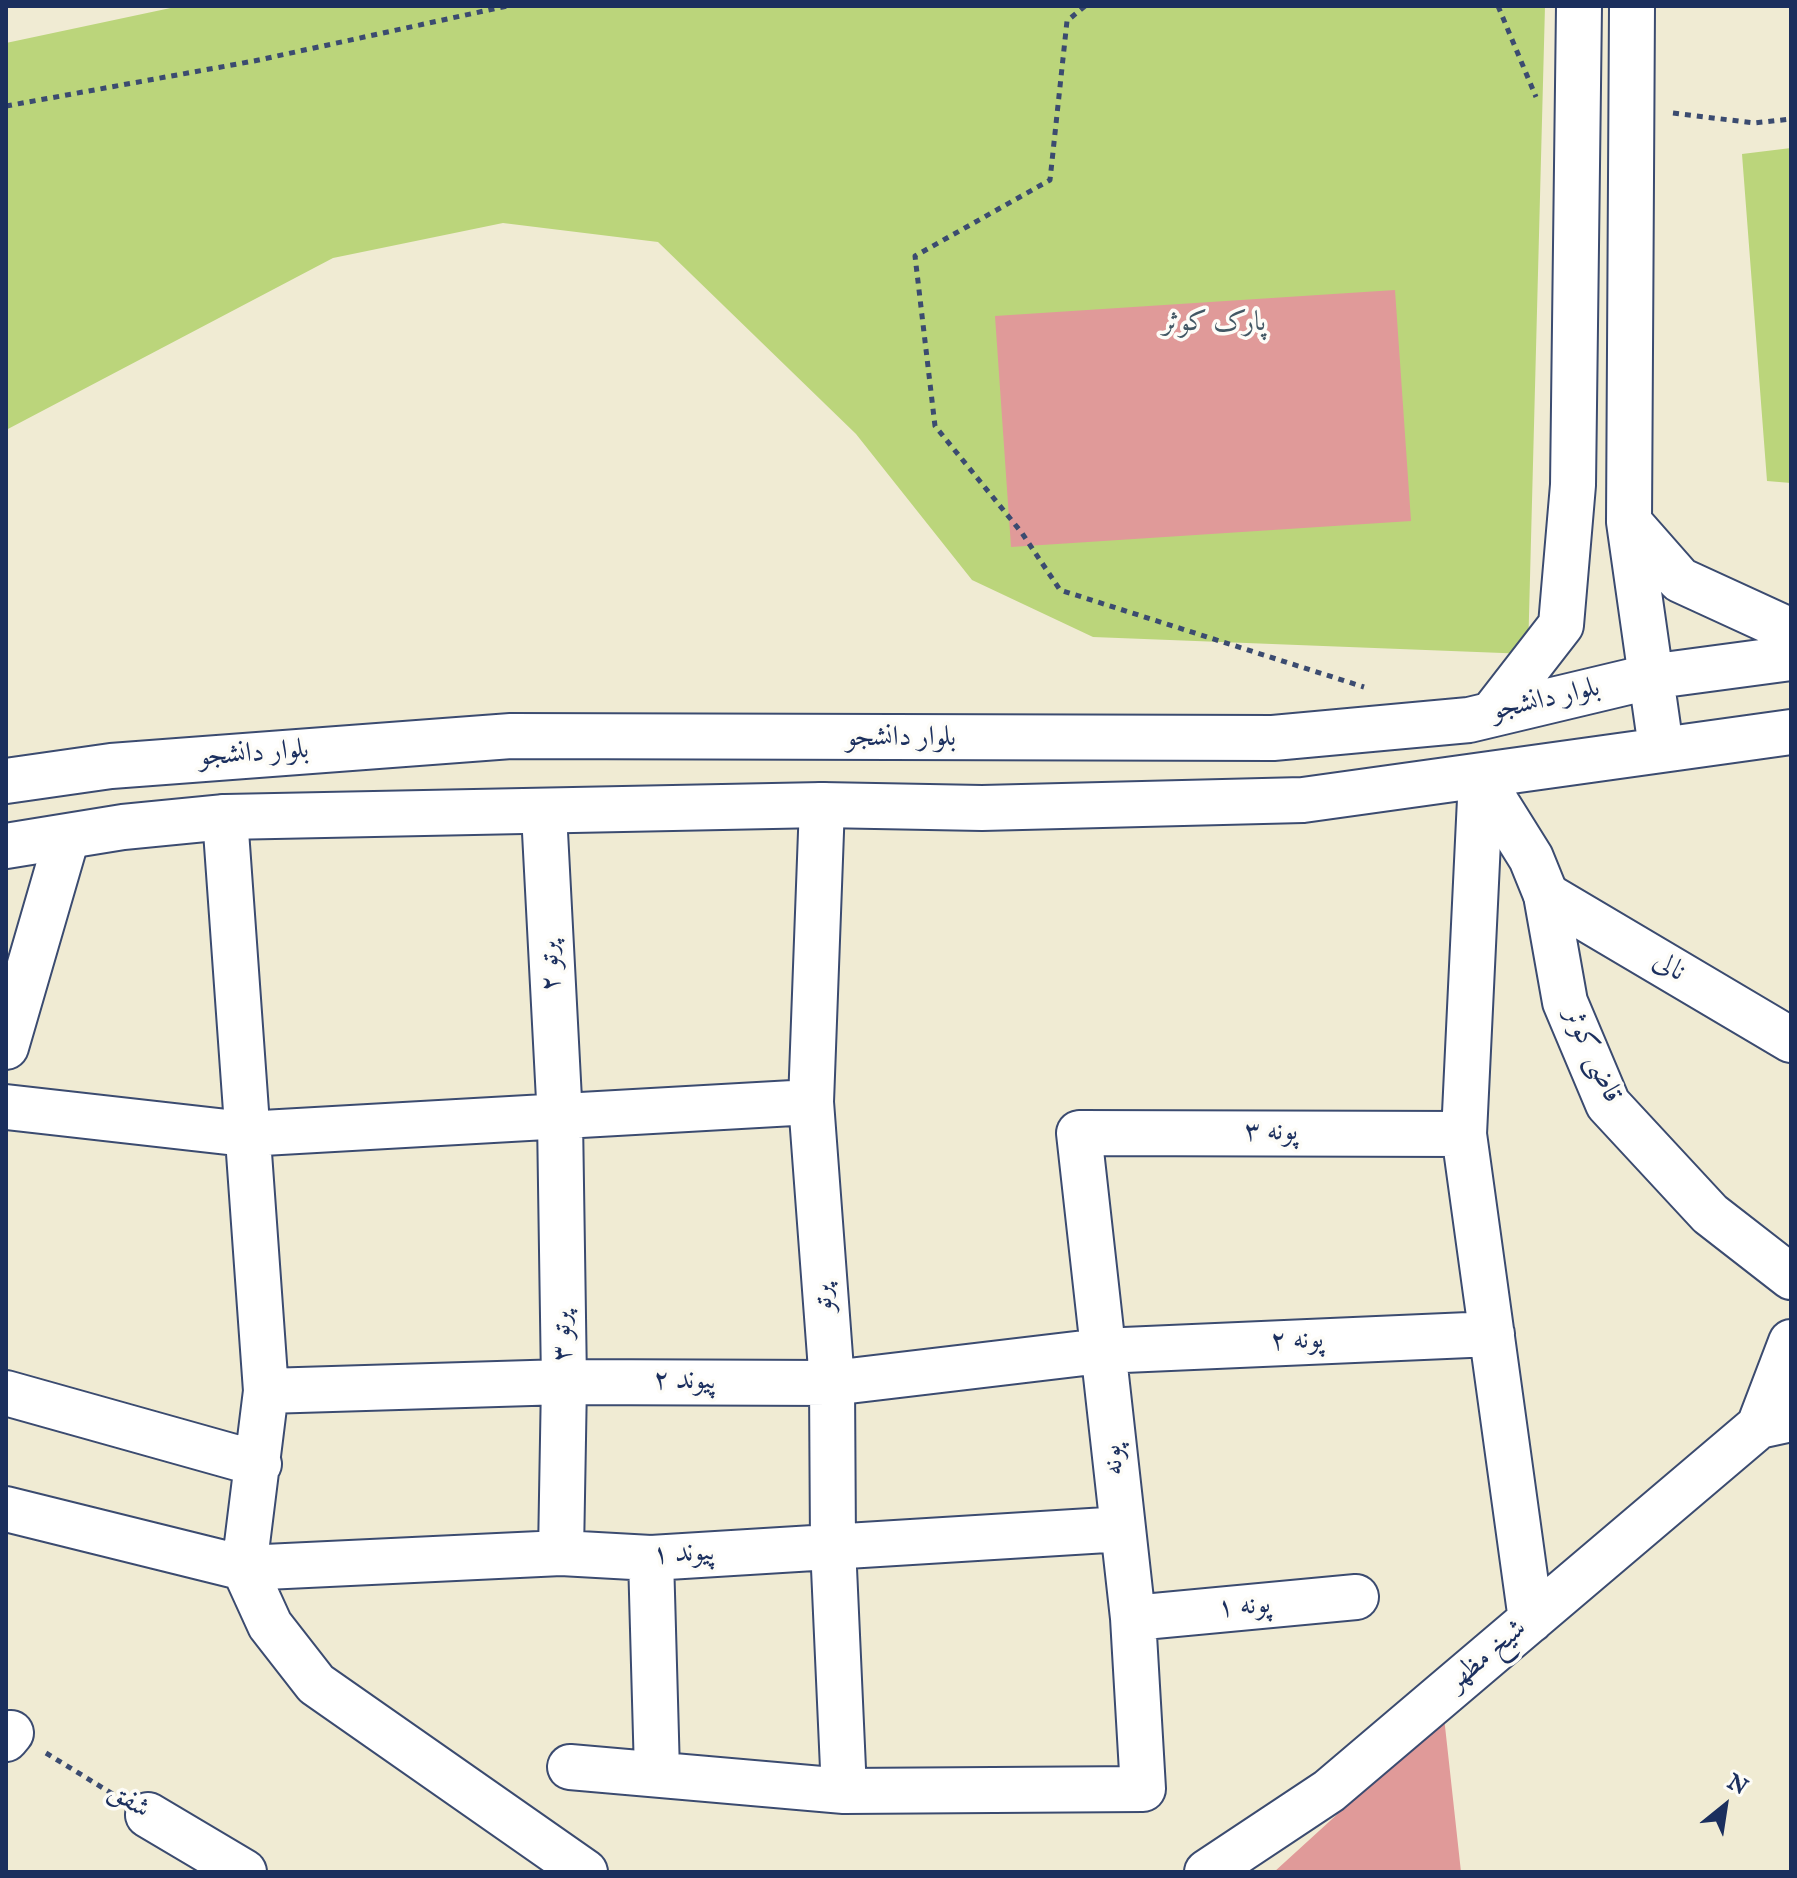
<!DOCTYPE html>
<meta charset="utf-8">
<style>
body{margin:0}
#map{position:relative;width:1797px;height:1878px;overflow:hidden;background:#f0ebd3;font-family:"IM FELL English",serif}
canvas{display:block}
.frame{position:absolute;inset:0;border:8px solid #1b2f5e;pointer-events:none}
.north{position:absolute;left:1685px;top:1766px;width:80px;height:80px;-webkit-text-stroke:6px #fdfcf7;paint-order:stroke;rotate:30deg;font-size:22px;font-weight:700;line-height:32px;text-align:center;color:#1b2f5e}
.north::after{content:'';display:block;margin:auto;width:28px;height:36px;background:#1b2f5e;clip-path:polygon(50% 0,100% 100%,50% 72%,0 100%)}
</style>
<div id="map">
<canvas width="1797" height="1878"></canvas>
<div class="frame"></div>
<div class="north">N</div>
</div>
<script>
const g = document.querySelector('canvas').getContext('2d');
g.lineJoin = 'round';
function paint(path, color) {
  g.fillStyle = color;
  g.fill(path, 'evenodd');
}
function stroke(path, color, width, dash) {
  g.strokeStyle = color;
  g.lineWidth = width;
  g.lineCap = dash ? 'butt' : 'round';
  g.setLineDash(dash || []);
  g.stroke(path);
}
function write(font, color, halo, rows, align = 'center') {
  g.font = font + ' "IM FELL English",Amiri,serif';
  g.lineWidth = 7;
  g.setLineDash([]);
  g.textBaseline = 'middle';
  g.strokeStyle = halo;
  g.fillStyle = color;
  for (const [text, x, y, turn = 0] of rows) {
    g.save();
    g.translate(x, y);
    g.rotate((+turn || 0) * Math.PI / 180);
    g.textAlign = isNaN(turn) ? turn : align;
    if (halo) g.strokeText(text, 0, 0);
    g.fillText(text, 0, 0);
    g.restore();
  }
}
paint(new Path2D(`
 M180,6h1365l-17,648 -435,-17 -121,-57 -116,-146 -198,-192 -155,-19 -170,35 -327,172v-387z
 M1791,148v335l-24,-2 -25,-327z`), '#bbd57b');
paint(new Path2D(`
 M1395,290l16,231 -400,26 -16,-231z
 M1444,1717l17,155h-187z`), '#e09a99');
const minor = new Path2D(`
 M1481,778l-17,356 67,486
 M822,805l-11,297 21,281 1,163 11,245
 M544,813l16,306 4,263 -3,171
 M225,817l41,574 -22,177 317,-15 90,5 472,-29
 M1546,895l245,145
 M6,1047l61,-210
 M6,1107l239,27 566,-32
 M1791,1342l-32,84 32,-7
 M266,1391l298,-9 268,1 269,-32 391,-17
 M6,1393l253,71
 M6,1509l238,59 26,57 46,59 269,188
 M651,1558l6,214
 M1133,1618l223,-21
 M6,1739l5,-6
 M570,1767l274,24 299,-2 -10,-171 -54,-485 385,1
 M148,1815l96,57
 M1207,1872l122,-81 430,-365`);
const major = new Path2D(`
 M1632,6l-3,516 32,226
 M1629,522l51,58 111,51
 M1492,714l69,-89 12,-140 6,-479
 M1481,778l50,80 15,37 19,107 43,102 102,110 81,63
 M6,781l105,-15 400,-30 762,2 196,-18 180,-43 142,-19
 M6,846l117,-19 102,-10 597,-12 160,3 321,-8 488,-68`);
stroke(minor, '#3b4b70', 48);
stroke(major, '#3b4b70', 48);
stroke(new Path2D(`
 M1085,6l-18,15 -17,159 -135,76 20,170 87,107 38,57 304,97
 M1498,6l38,91
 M6,106l248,-45 253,-55
 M1673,113l81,10 37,-4
 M46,1753l70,43`), '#3b4b70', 5, [6, 6]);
stroke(minor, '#fff', 44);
stroke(major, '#fff', 44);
write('28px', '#435865', '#fdfcf7', [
 ["پارک کوثر",1214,324]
]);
write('28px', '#1b2f5e', '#fdfcf7', [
 ["بلوار دانشجو",1546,701,-13],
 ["بلوار دانشجو",901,739],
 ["بلوار دانشجو",254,755,-4],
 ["پرتو ۲",552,966,-93],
 ["نالی",1668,968,31],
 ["قاضی کوثر",1591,1056,65],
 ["پونه ۳",1271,1133],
 ["پرتو",825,1298,-94],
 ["پرتو ۳",564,1336,-91],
 ["پونه ۲",1297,1342,-2],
 ["پیوند ۲",685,1382],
 ["پونه",1115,1460,-97],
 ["پیوند ۱",684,1555,-3],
 ["پونه ۱",1244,1608,-5],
 ["شیخ مظهر",1488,1656,-40],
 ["شفق",128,1802,31]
]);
</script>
